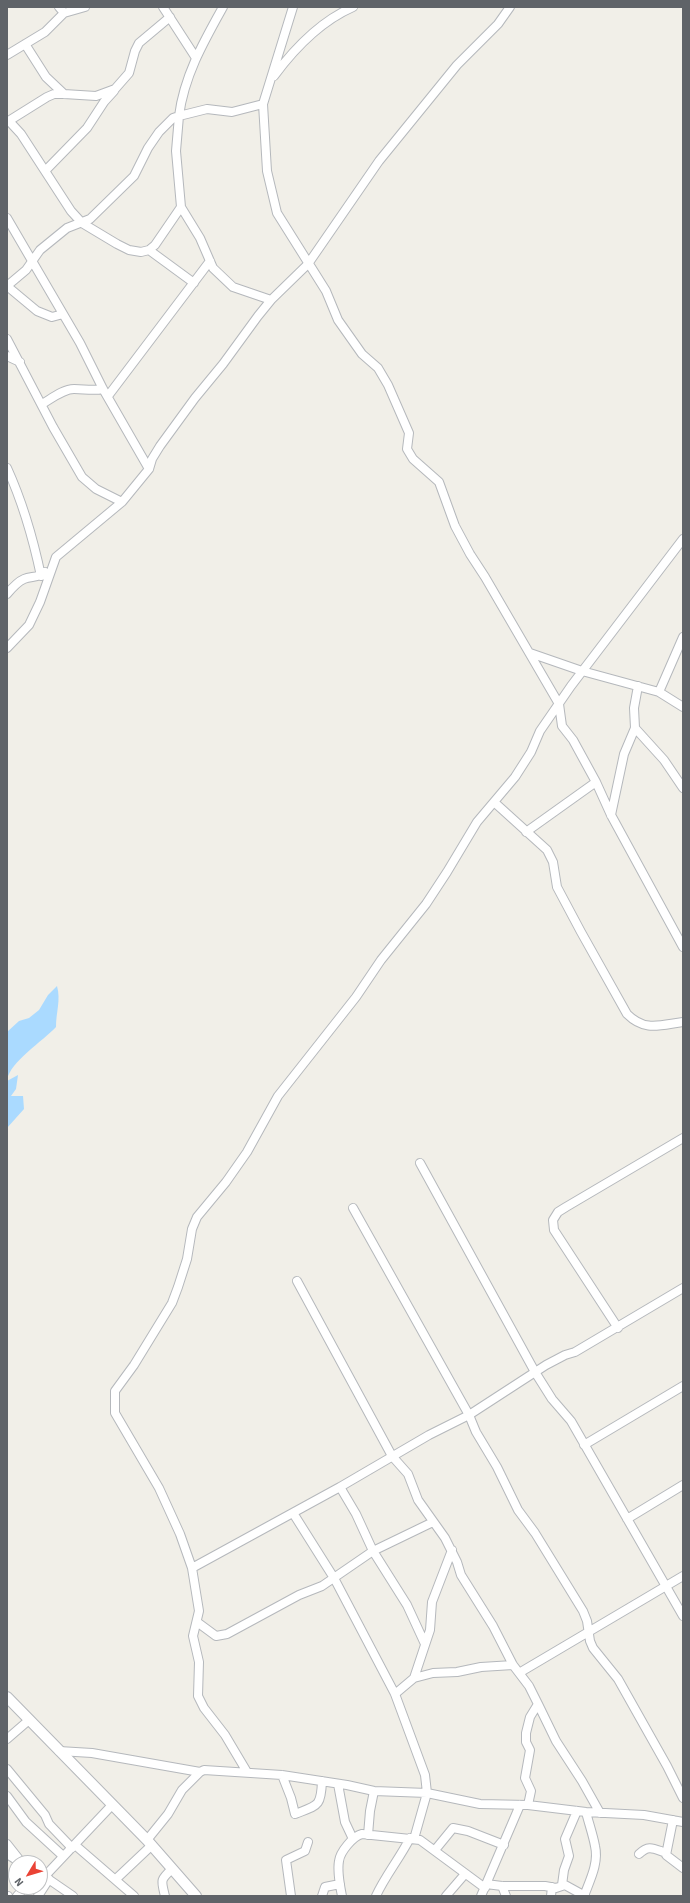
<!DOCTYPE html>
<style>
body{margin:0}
#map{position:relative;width:690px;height:1903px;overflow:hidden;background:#f1efe8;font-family:"Source Sans 3",sans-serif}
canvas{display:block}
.frame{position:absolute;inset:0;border:8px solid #5f6368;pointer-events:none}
.north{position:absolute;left:8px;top:1855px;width:40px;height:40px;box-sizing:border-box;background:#fff;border:1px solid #bfc1c3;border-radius:50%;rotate:232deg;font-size:11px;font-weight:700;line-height:16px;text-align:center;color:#5f6368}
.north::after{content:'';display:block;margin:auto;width:14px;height:18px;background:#ea4335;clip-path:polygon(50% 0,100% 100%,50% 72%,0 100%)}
</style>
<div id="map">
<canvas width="690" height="1903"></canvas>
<div class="frame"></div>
<div class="north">N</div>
</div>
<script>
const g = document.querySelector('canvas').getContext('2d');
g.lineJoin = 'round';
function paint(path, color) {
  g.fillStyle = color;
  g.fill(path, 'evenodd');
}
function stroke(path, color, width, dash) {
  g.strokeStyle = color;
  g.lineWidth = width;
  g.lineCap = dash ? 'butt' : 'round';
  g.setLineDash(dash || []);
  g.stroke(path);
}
paint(new Path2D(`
 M57,986c4,14 -1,26 -1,41 -13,14 -46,35 -49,53v-48l12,-11 10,-3 10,-8 9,-15z
 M18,1075l-2,14 -5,7h12l1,13 -17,19v-47z`), '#aadaff');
const minor = new Path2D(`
 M59,7l5,6 21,-6
 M163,7l33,51
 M293,7l-30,97 4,67 10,42 49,78 12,29 24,34 16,14 10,17 21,48 -2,16 6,10 26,23 16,44 15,28 15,23 74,127 3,22 11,14 23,42 15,33 72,132
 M25,44l21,33 18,17
 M7,55l38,-23 19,-19
 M274,76c20,-27 47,-55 79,-69
 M9,121l12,13 50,77 11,12 35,21 12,6 12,2 8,-2 6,-5 26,-38 -5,-56 3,-35 28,-7 25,3 31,-8
 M7,122l40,-25 7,-3h10l32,2 19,-7 14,-16 6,-22 4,-8 31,-26
 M46,170l41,-42 17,-26 10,-11
 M181,207l19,31 13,30 20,19 38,13
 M7,218l73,125 23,46 46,80
 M149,250l45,33
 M7,286l19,-16 14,-20 27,-22 23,-9 44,-43 14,-28 11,-16 14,-14 6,-2c5,-40 25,-75 44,-109
 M7,286l30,25 15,6 11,-3
 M7,339l46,88 29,50 14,12 26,13
 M7,356l13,6
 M108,396l102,-135
 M42,404c9,-5 21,-15 32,-15 10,0 19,2 29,0
 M7,468c16,35 26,70 34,108
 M7,594c5,-6 10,-12 17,-15 7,-3 15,-1 21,-7
 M7,648l22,-23 11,-23 16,-45 66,-55 27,-33 3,-10 8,-13 35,-48 28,-34 35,-48 13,-16 37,-36 71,-103 78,-96 41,-41 12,-17
 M530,653l52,18 77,21 24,15
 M659,692l24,-55
 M635,728l29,32 19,28
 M494,802l53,48 6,12 4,25 24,45 46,82c18,18 33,11 56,8
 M611,815l13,-61 11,-26 -1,-20 4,-22
 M526,832l70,-50
 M420,1163l115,209 17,27 19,22 112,195
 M353,1208l116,207 7,17 21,35 21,43 17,23 48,78 4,10 3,20 3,7 25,31 49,87 16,32
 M297,1281l95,175 16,18 10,26 27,38 12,24 4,13 32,51 20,39 16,21 9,18 -8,13 -4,16v9l4,8 -5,28 6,13 -3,14
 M618,1328l-64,-98 -1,-10 5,-8 8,-5 117,-69
 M584,1445l99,-59
 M340,1487l16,27 17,37 34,54 18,39
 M293,1513l41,65 61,116 30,81 2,18 -13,46
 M627,1519l56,-34
 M192,1568l148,-81 89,-52 40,-20 77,-50 19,-10 10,-3 108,-64
 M197,1622l19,14 11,-2 72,-39 23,-9 51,-35 60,-29
 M519,1673l164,-97
 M414,1678l16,-48 2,-28 20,-52
 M395,1694l19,-16 19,-5 24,-1 24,-5 32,-2
 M538,1704l18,37 26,40 18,32
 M7,1739l22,-19
 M59,1751l33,2 108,19 4,-2 78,5 65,10 27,6 53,2 53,11 48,1 58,7 58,3 39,7
 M7,1769l38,46 4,9 23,24
 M247,1772l-22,-37 -21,-27 -6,-12 1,-34 -6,-26 6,-25 -7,-43 -12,-34 -21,-46 -44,-75v-22l19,-26 38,-62 6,-16 9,-28 5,-30 5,-12 29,-35 21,-30 31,-56 78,-99 25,-37 45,-56 21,-32 30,-50 38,-45 16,-25 9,-21 31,-45 112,-147
 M282,1775l9,23 4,16c23,-9 26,-7 27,-33
 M338,1784l7,38 8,17
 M7,1796l19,26 37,34
 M673,1820l-7,35 17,13
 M368,1835l2,-24 4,-20
 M147,1840l21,-26 14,-24 18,-18
 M7,1844l15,19
 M75,1845l59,51
 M435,1850l18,-22 15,3 36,14
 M7,1854l11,7
 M639,1854c10,-10 15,-5 27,-1
 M41,1874l32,22
 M44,1877l68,-72
 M116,1879l36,-34
 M486,1884l16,2h43l11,2 9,-3 20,11
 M562,1885l2,-15 5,-14 -4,-17 12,-28
 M502,1886l4,10
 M7,1896h1
 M17,1896l8,-9
 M38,1896l11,-17
 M165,1896c-4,-16 -5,-16 7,-27
 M291,1896l-5,-36 19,-9 3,-9
 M322,1896l3,-9 15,-3
 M342,1896c-2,-10 -5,-24 -3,-35 1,-9 14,-25 23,-27l58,6 65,48
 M376,1896c9,-20 24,-38 34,-58
 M446,1896l19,-22
 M481,1896l39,-91
 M551,1896l1,-9
 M584,1896c6,-16 15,-33 11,-50 -2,-11 -6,-22 -9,-34`);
const tertiary = new Path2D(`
 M7,1697l140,143 49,56`);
stroke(minor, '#b5b8bc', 10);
stroke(tertiary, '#b5b8bc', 12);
stroke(minor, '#fff', 8);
stroke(tertiary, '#fff', 10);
</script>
